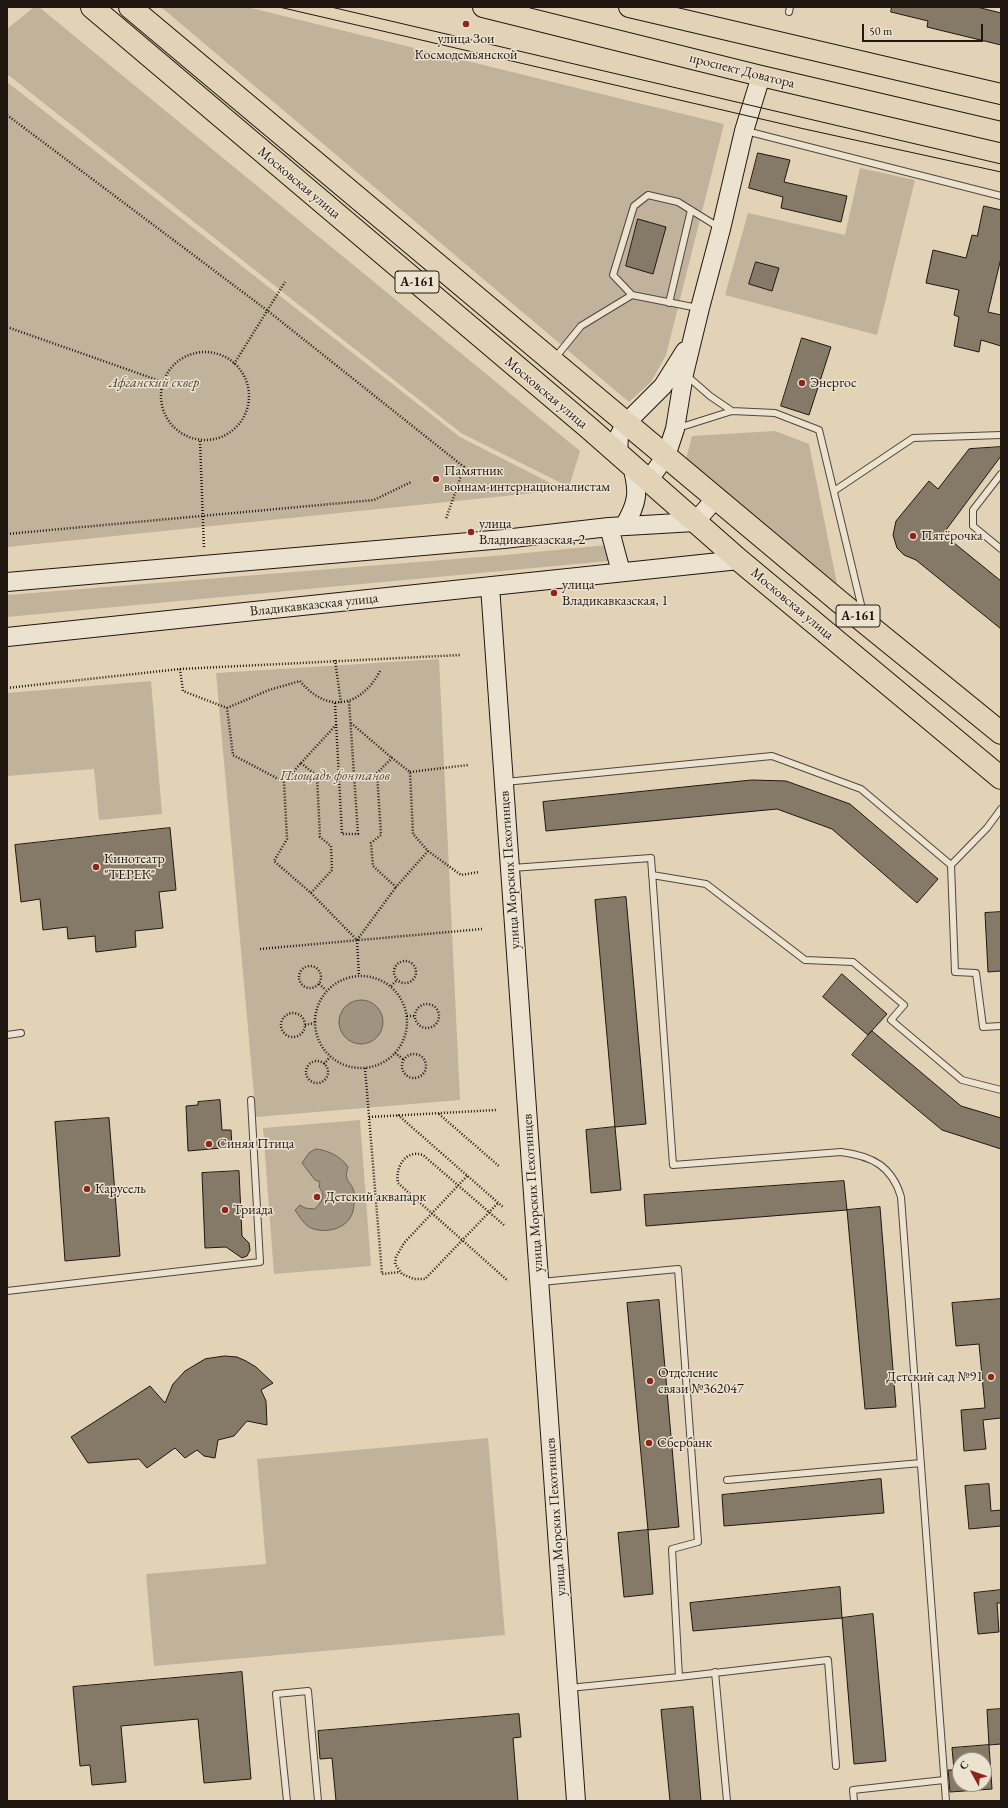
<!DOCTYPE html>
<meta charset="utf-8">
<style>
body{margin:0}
#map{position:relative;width:1008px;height:1808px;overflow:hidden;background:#e2d3b7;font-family:"EB Garamond",serif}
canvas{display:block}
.frame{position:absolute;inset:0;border:8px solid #211711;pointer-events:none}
.north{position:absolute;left:952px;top:1752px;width:40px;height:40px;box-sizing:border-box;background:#ece2d0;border:1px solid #9b9184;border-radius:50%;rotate:310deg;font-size:11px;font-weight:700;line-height:16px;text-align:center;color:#211711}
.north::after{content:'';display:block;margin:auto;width:14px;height:18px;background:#8f2418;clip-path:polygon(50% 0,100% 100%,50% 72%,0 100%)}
.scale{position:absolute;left:862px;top:24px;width:121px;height:18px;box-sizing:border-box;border:2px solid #211711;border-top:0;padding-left:5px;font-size:12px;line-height:14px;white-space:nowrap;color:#211711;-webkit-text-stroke:3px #ece2d0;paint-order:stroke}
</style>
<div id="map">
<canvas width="1008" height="1808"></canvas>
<div class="frame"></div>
<div class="north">С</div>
<div class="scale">50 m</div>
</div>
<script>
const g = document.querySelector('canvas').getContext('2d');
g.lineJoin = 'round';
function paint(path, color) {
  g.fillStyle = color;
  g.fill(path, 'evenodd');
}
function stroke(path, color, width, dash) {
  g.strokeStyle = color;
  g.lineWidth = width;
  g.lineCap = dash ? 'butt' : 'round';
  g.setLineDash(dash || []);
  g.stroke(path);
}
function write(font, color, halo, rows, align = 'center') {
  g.font = font + ' "EB Garamond",serif';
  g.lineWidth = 3;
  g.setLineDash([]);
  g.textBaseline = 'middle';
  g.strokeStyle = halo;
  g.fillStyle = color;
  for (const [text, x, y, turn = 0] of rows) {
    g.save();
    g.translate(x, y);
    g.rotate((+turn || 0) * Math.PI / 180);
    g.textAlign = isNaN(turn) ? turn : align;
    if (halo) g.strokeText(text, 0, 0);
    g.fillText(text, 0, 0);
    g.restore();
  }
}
paint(new Path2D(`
 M34,7h5l541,444 -11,36 -108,-54 -454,-359v-45z
 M161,7h86l477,117 -58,231 -15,27 -22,20z
 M7,82l453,355 104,53 -557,57z
 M860,168l55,12 -38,155 -152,-40 23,-82 97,22z
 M775,431l34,13 28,140 -151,-125 6,-23z
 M607,545l2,16 -602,56v-22l498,-40z
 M439,659l21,441 -204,17 -40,-444z
 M151,681l11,133 -63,6 -5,-51 -87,7v-83z
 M360,1120l11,146 -97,8 -11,-146z
 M488,1438l17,197 -351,31 -8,-92 120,-10 -9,-105z`), '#c1b39b');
const water = new Path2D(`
 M339 1022a22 22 0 1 1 44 0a22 22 0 1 1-44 0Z
 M316,1149c11,1 25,7 32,18 -5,15 3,13 6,25 1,6 0,13 -1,19 -4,18 -29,24 -44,16 -6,-4 -10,-11 -14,-17l5,-5 5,3 9,1c8,-6 12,-14 5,-22l1,-5 -5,-2 -13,-17 7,-10z`);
paint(water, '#a0937f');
stroke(water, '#6d6153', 1);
const building = new Path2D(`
 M892,7h85l24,6v32l-74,-18 1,-6 -37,-9z
 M758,153l32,7 -6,22 63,14 -6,26 -60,-14 2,-11 -34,-9z
 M984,206l17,4v48l-13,54 13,3v31l-20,-6 -2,12 -25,-6 5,-29 -5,-2 5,-25 -33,-7 7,-33 33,8 6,-23 5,1z
 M638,219l28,8 -13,47 -27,-8z
 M756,262l23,6 -7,23 -23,-7z
 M802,338l29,9 -22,68 -28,-9z
 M1001,447v9l-58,78 58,47v48l-85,-69 -12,-5 -7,-7 -4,-13 3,-14 33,-40 9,8 31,-40z
 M752,780l34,1 64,23 88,75 -21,24 -85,-74 -55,-20 -231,22 -3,-29z
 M170,828l6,62 -17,2 4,36 -28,3 1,16 -40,5 -1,-16 -27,3 -1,-12 -24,3 -3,-31 -19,3 -6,-57z
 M626,897l20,227 -31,3 -20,-227z
 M1001,912v59l-13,1 -3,-59z
 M842,974l45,40 -19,21 -45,-38z
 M872,1031l89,75 40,12v31l-59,-19 -90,-75z
 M220,1100l2,30h9l1,17 -44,4 -2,-45 12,-1v-3z
 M109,1118l11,138 -55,5 -10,-139z
 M615,1127l6,63 -30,3 -5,-63z
 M239,1171l3,65 7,7 1,7 -3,6 -5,2 -16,-11 -21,1 -3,-75z
 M844,1181l3,29 -201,16 -2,-31z
 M880,1207l16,200 -31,2 -18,-199z
 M1001,1299v119l-18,2 3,29 -22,2 -3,-41 24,-2 -6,-64 -23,2 -4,-43z
 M659,1300l20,227 -31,3 -21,-227z
 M225,1356l12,1 9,4 10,6 17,16 -12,7 5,11 1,24 -20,-4 -13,15 -16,4 -3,18 -11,-2 -7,-6 -12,8 -10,-10 -28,20 -8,-9 -51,4 -17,-26 79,-51 15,17 8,-19 12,-13 20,-12z
 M881,1479l3,34 -160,13 -2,-31z
 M989,1484l2,27 10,-1v16l-32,3 -4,-43z
 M648,1530l5,64 -29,3 -6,-64z
 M840,1587l2,31 -149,13 -3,-28z
 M1001,1590v13h-4l2,29 -21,2 -4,-41z
 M873,1614l13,147 -32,3 -12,-146z
 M242,1672l9,107 -47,4 -6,-64 -77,7 5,56 -34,3 -2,-20 -10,1 -7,-79z
 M693,1707l8,94h-31l-9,-91z
 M1001,1709v35l-12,1 -2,-35z
 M519,1714l2,23 -8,1 5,63h-182l-4,-43 -12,1 -2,-28z
 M989,1745l3,44 -42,3 -2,-22h6l-2,-22zM960,1760h24v24h-24z`);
paint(building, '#857967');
stroke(building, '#211711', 1);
const lane = new Path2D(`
 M789,12l1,-5
 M746,131l255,65
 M669,303l22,-93
 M698,308l-66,-13 -19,-20 21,-69 14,-11 30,7 42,26
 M555,358l26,-32 51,-31
 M686,375l24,21 22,15
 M678,428l54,-17 43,2 44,17 44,183
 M1001,474l-28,36v16l28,23
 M834,491l79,-53 88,-3
 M505,782l267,-26 89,33 90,76 36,-37 14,-19
 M951,865l4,107 21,1 7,54 18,-1
 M512,868l139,-10 22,307 168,-13c31,4 51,14 60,45l45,604
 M652,875l54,9 99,76 48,2 51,43 -13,15 71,60 39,10
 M7,1035l14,-2
 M541,1282l137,-13 20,273 -26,7 7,128 -110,11
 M7,1291l253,-29 -9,-162
 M727,1480l194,-17
 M715,1672l12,129
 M679,1677l149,-17 8,106
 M287,1801l-11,-107 32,-3 10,110
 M854,1801l-1,-11 91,-10`);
const secondary = new Path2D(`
 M618,454l1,-18 7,-13 37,-37 22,-35
 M648,481l18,-25 9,-27 9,-55 16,-66 21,-79 23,-98 17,-55
 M624,526c14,-23 15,-34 8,-60
 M609,527l12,45
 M7,582l497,-43 105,-12 86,-5 21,-24
 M490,586l86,1215
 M7,637l732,-77`);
const primary = new Path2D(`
 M483,7l278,69 240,56
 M629,7l372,87`);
const highway = new Path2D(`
 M92,7l497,421 150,132 262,218
 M130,7l711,596 160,130`);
stroke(lane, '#51463a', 8);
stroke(secondary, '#211711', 20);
stroke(primary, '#211711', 22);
stroke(highway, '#211711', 24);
stroke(new Path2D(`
 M7,115l261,196 196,156 -18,52
 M7,327l156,55
 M161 396a44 44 0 1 1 88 0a44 44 0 1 1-88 0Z
 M234,364l51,-82
 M200,441l4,108
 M7,534l367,-34 37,-18
 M335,660l6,43
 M180,669l3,22 44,17 6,47 51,27
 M7,688l173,-19 281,-14
 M335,703l7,131h16l-9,-133
 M227,708l42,-18 31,-9c27,33 61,26 80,-10
 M351,723l41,35
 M301,763l16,13 3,61 11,9 1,24 -21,23 -37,-32 13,-22 -3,-57z
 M301,763l35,-38
 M410,772l58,-7
 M428,851l-32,36 -23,-21 -2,-23 10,-8 -4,-62 15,-15 18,14 3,62 15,17 33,24 18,-3
 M311,893l46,47 39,-53
 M357,940l2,36
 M260,949l222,-20
 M394 972a11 11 0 1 1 22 0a11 11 0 1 1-22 0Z
 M299 977a11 11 0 1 1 22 0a11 11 0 1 1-22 0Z
 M315 1022a46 46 0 1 1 92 0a46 46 0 1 1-92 0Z
 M319,984l7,6
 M391,986l6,-6
 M415 1016a12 12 0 1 1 24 0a12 12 0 1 1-24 0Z
 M281 1025a12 12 0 1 1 24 0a12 12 0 1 1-24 0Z
 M407,1016h9
 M305,1025l9,-2
 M395,1053l8,6
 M402 1066a12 12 0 1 1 24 0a12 12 0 1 1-24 0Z
 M306 1072a11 11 0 1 1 22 0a11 11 0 1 1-22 0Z
 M324,1064l6,-7
 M365,1068l17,206 18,-2
 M439,1114l61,53
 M398,1115l105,92
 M369,1117l127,-7
 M467,1176l-63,67 -8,14 -1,7 7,10 12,5h11l73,-76
 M504,1225l-81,-70c-18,-6 -28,13 -25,28l110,98`), '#211711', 2.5, [1, 2]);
stroke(lane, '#ece2d0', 6);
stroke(secondary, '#ece2d0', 18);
stroke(primary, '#e2d3b7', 20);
stroke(highway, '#e2d3b7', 22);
stroke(new Path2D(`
 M279,7l521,121 201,44
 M331,7l670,157`), '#211711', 1);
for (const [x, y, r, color] of [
 [466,24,4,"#8f2418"],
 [802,383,4,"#8f2418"],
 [436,479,4,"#8f2418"],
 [471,532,4,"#8f2418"],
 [913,536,4,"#8f2418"],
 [554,593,4,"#8f2418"],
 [96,867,4,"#8f2418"],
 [209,1144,4,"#8f2418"],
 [87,1189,4,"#8f2418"],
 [317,1197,4,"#8f2418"],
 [225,1210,4,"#8f2418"],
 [991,1377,4,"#8f2418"],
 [650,1381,4,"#8f2418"],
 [649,1443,4,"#8f2418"]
]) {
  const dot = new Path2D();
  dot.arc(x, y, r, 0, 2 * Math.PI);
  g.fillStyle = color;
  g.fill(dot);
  stroke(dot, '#ece2d0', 1.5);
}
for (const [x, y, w] of [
 [417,282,44],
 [858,616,44]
]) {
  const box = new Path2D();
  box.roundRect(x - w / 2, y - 11, w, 22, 3);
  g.fillStyle = '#ece2d0';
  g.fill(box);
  stroke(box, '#211711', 1);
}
write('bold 13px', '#211711', null, [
 ["А-161",417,282],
 ["А-161",858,616]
]);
write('14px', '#211711', '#ece2d0', [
 ["улица Зои",466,39,"center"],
 ["Космодемьянской",466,55,"center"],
 ["Энергос",810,383],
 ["Памятник",444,471],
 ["воинам-интернационалистам",444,487],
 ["улица",479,524],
 ["Владикавказская, 2",479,540],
 ["Пятёрочка",921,536],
 ["улица",562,585],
 ["Владикавказская, 1",562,601],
 ["Кинотеатр",104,859],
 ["\"ТЕРЕК\"",104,875],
 ["Синяя Птица",217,1144],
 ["Карусель",95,1189],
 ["Детский аквапарк",325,1197],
 ["Триада",233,1210],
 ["Отделение",658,1373],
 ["связи №362047",658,1389],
 ["Детский сад №91",983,1377,"right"],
 ["Сбербанк",657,1443]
], 'left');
write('14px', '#211711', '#ece2d0', [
 ["проспект Доватора",742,71,14],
 ["Московская улица",299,183,40],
 ["Московская улица",546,393,40],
 ["Московская улица",792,604,40],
 ["Владикавказская улица",314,605,-6],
 ["улица Морских Пехотинцев",510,870,-94],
 ["улица Морских Пехотинцев",533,1193,-94],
 ["улица Морских Пехотинцев",556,1517,-94]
]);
write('italic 14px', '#51463a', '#ece2d0', [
 ["Афганский сквер",154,383],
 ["Площадь фонтанов",335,776]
]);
</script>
